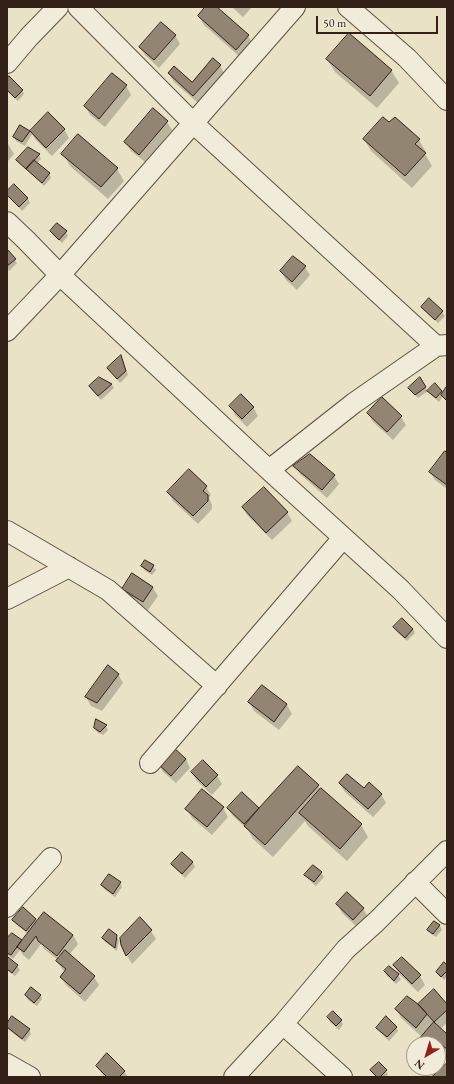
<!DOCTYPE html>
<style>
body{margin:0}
#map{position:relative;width:454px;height:1084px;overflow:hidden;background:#eae2c6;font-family:"EB Garamond",serif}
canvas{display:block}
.frame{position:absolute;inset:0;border:8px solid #332117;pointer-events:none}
.north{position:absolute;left:406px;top:1036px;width:40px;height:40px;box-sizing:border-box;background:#f1ecda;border:1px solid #a59b8c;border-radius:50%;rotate:218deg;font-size:11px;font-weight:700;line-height:16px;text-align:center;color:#332117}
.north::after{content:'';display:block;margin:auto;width:14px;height:18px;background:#8f2418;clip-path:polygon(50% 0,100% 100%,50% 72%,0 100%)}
.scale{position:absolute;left:316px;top:16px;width:122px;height:18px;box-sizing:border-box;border:2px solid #332117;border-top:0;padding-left:5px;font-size:12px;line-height:14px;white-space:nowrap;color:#332117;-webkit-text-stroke:3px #f1ecda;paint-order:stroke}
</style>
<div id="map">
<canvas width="454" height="1084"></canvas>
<div class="frame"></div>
<div class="north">N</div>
<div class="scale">50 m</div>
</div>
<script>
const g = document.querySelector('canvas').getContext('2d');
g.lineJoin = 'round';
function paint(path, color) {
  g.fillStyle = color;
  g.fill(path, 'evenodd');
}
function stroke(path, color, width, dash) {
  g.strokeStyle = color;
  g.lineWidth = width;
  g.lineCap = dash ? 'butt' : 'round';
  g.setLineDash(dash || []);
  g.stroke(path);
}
paint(new Path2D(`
 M207,7h9l32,29 5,8 -12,14 -37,-33 -5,-9z
 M232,7h20l-9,10z
 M175,35l5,9 -21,24 -14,-13 -5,-8z
 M327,59l64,11 8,13 -22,25 -42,-36z
 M220,66l5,8 -26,30 -25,-22 -5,-8 23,9z
 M112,74l14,12 5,9 -26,32 -15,-12 -5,-9z
 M7,80l15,10 2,4 -6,7 -11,-10z
 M48,113l16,16 5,9 -17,18 -16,-16 -4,-6 -7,12 -9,-5 -2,-4 6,-11 10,6z
 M167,122l5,8 -27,32 -14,-11 -5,-9z
 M390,124l29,16 7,12 -1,2 7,12 -20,22 -41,-37 -7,-12z
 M7,142l7,12 -7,8z
 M63,154l54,15 7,12 -16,18 -38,-33z
 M39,155l2,4 -4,4 12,11 2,4 -7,8 -24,-22 -2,-4z
 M14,186l14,13 2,4 -8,8 -15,-17v-1z
 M51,231l15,1 2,4 -6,7 -9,-8z
 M7,251l10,12 -8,8 -2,-3z
 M305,267l5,8 -13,15 -11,-10 -5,-9z
 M429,300l13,12 3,4 -7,7 -13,-12 -3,-4z
 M121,357l7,18 -8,8 -12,-15z
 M99,378l13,7 2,3 -13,12 -9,-10 -2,-4z
 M420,379l8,12 -10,7 -6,-6z
 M447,387v14l-4,-5 -4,6 -8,-7 -2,-4h13l1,3z
 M231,407h22l5,9 -11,11 -12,-12z
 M368,413l33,4 5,8 -13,15 -20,-18z
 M447,454v35l-12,-9 -5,-8z
 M295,466l39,10 5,8 -12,14 -27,-24z
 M189,470l17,17 5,8 -2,3 3,7v4l-14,15 -25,-23 -5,-9z
 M243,508l44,4 5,9 -20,19 -24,-24z
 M142,566h11l3,4 -4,5 -8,-5z
 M132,575l21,13 5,8 -10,14 -20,-13 -5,-8z
 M394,627l19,2 2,4 -8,8 -11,-10z
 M118,674l5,9 -21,28 -11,-5 -5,-9z
 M262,686l25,19 5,9 -13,16 -25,-19 -5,-9z
 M97,720l9,6 2,4 -5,5 -6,-3 -2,-4z
 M186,759l4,9 -14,15 -13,-11 -5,-9z
 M192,773l25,3 5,8 -10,11 -15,-14z
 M340,784l41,10 5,9 -13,14 -28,-25z
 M318,786l3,4 40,35 7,12 -21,24 -39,-35 -3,-5 -32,36 -20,-18 -5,-9 -15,-14 -5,-8 14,-15 17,16z
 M223,808l5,9 -16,18 -20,-17 -5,-9z
 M182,854l11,9 2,4 -10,11 -10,-10 -3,-4z
 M321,873l3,4 -8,9 -8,-7 -2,-4z
 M120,883l2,4 -7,10 -11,-8 -2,-4z
 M337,904l26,4 5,9 -10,11 -16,-15z
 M23,909l13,10 1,3 36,13 5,9 -9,11 25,22 5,8 -14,17 -19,-17 -5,-8 4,-5 -3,-3 -5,-8 1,-1 -14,-11 -3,-4 20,14 1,-1 -23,-18v3l2,1 -12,16 -6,-5 -3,-5 -7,9 -6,-5v-14l5,-6 10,8 6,-8 -12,-10 -3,-4z
 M140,919l11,12 5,8 -24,25 -11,-19z
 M435,922l5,4 2,4 -6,7 -5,-3 -3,-4z
 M116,936l3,4 -2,11 -12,-9 -2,-4z
 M402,958l18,18 5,9 -7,7 -19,-18 -5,-8z
 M8,959l9,7 3,4 -5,6 -8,-6v-10z
 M447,966v11l-3,3 -7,-8z
 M389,967l9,8 3,4 -5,5 -9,-8 -2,-4z
 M40,995l2,4 -5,7 -9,-6 -2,-4z
 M447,1005v18l-7,6 7,6v18l-6,-4 -3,3v-8h-22l6,-7 -21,-19 -4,-8z
 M328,1018l13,2 2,4 -4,6 -9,-8z
 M7,1025l22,5 2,4 -6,8 -16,-12z
 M396,1027l2,4 -9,10 -9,-9 -3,-4z
 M97,1066l27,5 4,6h-24z
 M372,1070l14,1 2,4 -2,2h-9z`), '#0003');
const building = new Path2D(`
 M205,7h12l32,28 -13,15 -38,-34z
 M161,22l15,13 -22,25 -15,-13z
 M349,33l43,37 -22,26 -44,-37z
 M213,58l8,7 -28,31 -25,-23 6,-7 18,16z
 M112,73l15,12 -28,34 -15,-13z
 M9,76l14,14 -8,8 -8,-8v-11z
 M153,108l15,13 -29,34 -15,-13z
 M48,112l17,17 -19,19 -16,-17z
 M383,117l6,5 6,-5 25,22 -5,5 11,9 -21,23 -42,-37z
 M20,125l10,6 -8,11 -9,-5z
 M78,134l40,34 -17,19 -40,-33z
 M28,147l12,7 -14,15 -10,-9z
 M34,160l16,13 -8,10 -16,-14z
 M14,184l14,14 -9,9 -12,-12v-4z
 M57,223l10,8 -8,9 -9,-9z
 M7,249l9,10 -9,7z
 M293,256l13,10 -14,16 -12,-11z
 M429,298l14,13 -8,9 -14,-13z
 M121,355l5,16 -9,8 -10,-11z
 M99,377l13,7 -14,12 -9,-10z
 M420,377l6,10 -11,8 -7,-7z
 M435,383l7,8 -6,7 -9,-7z
 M447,386v15l-6,-6z
 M241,394l13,13 -12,12 -13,-13z
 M382,397l20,19 -15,16 -20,-19z
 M445,451l2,2v32l-18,-13z
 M310,454l25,21 -13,15 -29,-24z
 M189,469l18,17 -4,5 5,4v6l-15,15 -26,-24z
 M264,487l24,25 -22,21 -24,-26z
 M145,560l9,5 -4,7 -9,-6z
 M132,573l21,14 -10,15 -21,-13z
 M402,618l11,11 -8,9 -12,-11z
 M108,665l11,9 -22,29 -12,-6z
 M262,685l25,19 -13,18 -26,-20z
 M96,719l11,6 -7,7 -6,-4z
 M172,746l14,13 -15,17 -14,-13z
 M203,760l15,15 -12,12 -15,-15z
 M298,766l21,19 -54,60 -21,-19 15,-18z
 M347,774l17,14 5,-6 13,12 -14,15 -29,-26z
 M321,788l41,36 -22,25 -41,-36z
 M202,789l22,18 -17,20 -22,-18z
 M242,792l17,16 -15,16 -17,-16z
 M182,852l11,10 -11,12 -11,-10z
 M313,865l9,7 -8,10 -10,-7z
 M109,874l12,8 -8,12 -12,-9z
 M347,892l17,16 -11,12 -17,-16z
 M23,907l13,12 -10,12 -14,-11z
 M44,912l29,23 -16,21 -19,-15 -2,-5 -12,16 -7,-5z
 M140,917l12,13 -26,26 -5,-11 -1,-7z
 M434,921l6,4 -7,9 -6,-4z
 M109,929l8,6 -2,13 -13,-10z
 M12,933l10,7 -11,15 -4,-2v-15z
 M65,950l30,26 -15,18 -20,-17 6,-8 -10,-8z
 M8,957l10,8 -6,8 -5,-4v-10z
 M402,957l19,18 -9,9 -19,-19z
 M444,962l3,3v6l-6,6 -5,-5z
 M389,966l10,8 -5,7 -10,-10z
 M31,987l10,8 -7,8 -9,-8z
 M434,989l13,15v6l-13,12 -16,-18z
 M407,996l11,8 9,10 -11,14 -21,-19z
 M333,1011l9,9 -6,6 -9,-9z
 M12,1016l18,13 -8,10 -15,-12v-4z
 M386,1016l11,11 -10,10 -11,-9z
 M434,1022l13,12v15l-11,-8 -3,3h-18z
 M414,1045v10l-5,-4z
 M107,1053l18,18 -6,6h-12l-11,-11z
 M379,1062l8,8 -7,7h-3l-7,-7z
 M447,1063v14h-15z`);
paint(building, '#928572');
stroke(building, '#332117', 1);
const minor = new Path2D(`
 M78,7l115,116 243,223
 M348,7l59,51 40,42
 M7,63l22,-26 29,-30
 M7,222l19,18 34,35 209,195 131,119 47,49
 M7,331l53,-56 235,-268
 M269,470l85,-67 82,-57 11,-1
 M7,531l101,59 109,96
 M7,599l62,-32
 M150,763l193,-225
 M415,882l32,32
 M7,907l44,-49
 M283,1024l59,53
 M7,1064l23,13
 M234,1077l49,-53 63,-75 30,-27 71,-71`);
stroke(minor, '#615143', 22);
stroke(minor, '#f1ecda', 20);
</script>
